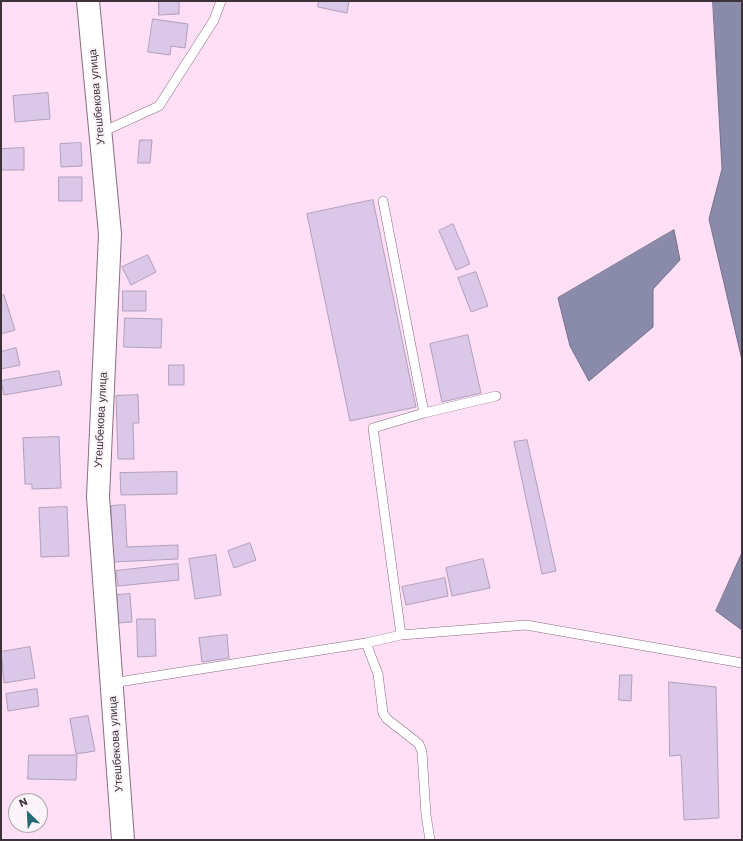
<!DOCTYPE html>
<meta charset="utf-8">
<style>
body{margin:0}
#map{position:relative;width:743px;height:841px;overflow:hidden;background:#fedff5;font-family:"Work Sans",sans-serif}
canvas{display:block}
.frame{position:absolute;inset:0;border:2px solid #3d313a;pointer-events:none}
.north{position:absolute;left:8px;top:793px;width:40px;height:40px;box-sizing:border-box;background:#fbf5f9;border:1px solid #afa7ad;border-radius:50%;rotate:336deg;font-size:11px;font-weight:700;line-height:16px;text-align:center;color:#3d313a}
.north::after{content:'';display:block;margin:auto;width:14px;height:18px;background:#216a76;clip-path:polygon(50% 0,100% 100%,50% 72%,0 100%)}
</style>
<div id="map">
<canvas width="743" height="841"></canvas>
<div class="frame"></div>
<div class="north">N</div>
</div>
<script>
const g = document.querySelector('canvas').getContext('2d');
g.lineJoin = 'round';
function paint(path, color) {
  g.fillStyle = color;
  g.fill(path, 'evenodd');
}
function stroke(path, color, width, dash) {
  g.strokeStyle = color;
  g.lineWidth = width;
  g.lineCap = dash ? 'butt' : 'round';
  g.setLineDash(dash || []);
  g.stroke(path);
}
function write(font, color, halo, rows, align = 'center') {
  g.font = font + ' "Work Sans",sans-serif';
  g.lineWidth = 4;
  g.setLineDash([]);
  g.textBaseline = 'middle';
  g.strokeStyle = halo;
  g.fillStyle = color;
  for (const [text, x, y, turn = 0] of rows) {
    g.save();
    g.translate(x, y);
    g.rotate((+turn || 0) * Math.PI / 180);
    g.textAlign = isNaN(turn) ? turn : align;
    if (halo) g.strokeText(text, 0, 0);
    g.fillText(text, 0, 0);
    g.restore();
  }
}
const water = new Path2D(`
 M713,1h29v359l-33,-141 13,-50z
 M674,230l6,30 -27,29v38l-64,54 -19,-35 -12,-48z
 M742,553v77l-26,-19z`);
paint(water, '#8a8aab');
stroke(water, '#736f89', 1);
const building = new Path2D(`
 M159,1h20v13l-20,1z
 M319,1h30l-2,12 -29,-6z
 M153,19l35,5 -3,24 -14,-2 -1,9 -22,-3z
 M48,93l2,26 -35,3 -2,-26z
 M140,140h12l-2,23h-12z
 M81,143l1,23 -21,1 -1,-23z
 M24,148v22h-23v-21z
 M59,177h23v24h-23z
 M373,200l43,207 -66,14 -43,-207z
 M453,224l17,40 -14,6 -17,-39z
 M148,255l8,17 -25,13 -9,-18z
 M476,272l12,34 -17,6 -13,-34z
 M123,291h23v20h-23z
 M4,295l11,35 -14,4v-38z
 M125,318l37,1 -1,29 -37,-1z
 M468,335l13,58 -39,9 -12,-58z
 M16,348l4,17 -19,4v-17z
 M169,365h15v20h-15z
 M59,371l3,14 -58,10 -3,-14z
 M138,395l1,28h-6l1,36h-16l-2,-63z
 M59,437l2,51 -29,1v-5h-7l-2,-46z
 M527,440l29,131 -14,3 -28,-132z
 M177,472v22l-56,1 -1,-22z
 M125,505l2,42 51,-2v14l-65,3 -2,-56z
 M67,507l2,49 -28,1 -2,-49z
 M250,543l6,17 -22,8 -6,-17z
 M216,555l5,40 -26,4 -6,-40z
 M483,559l7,29 -38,8 -6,-28z
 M178,564l1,16 -61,6 -2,-15z
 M445,578l3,18 -42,9 -4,-18z
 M130,594l2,28 -14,1 -1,-28z
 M137,619h18l1,37 -18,1z
 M227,635l2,23 -27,4 -3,-24z
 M30,647l5,31 -31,5 -3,-31z
 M620,675h12l-1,26 -12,-1z
 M669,682l47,5 3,131 -35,2 -3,-65 -11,1z
 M37,689l2,17 -31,5 -2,-17z
 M88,716l7,35 -19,3 -6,-35z
 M29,755h48l-1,25 -48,-1z`);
paint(building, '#dbc8e9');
stroke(building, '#b09fbc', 1);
const lane = new Path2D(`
 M100,133l59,-27 55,-86 7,-19
 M383,201l41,212
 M401,635l-28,-207 51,-15 72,-17
 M366,643l12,31 5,39 4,6 32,25 3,8 4,63 4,25
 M112,683l254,-40 35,-8 125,-10 216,38`);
const secondary = new Path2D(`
 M88,1l22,233 -12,263 25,343`);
stroke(lane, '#896d81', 10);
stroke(secondary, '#896d81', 24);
stroke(lane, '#fff', 9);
stroke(secondary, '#fff', 22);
write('11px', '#3d313a', '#fbf5f9', [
 ["Утешбекова улица",97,97,-95],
 ["Утешбекова улица",101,420,-87],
 ["Утешбекова улица",116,744,-94]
]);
</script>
